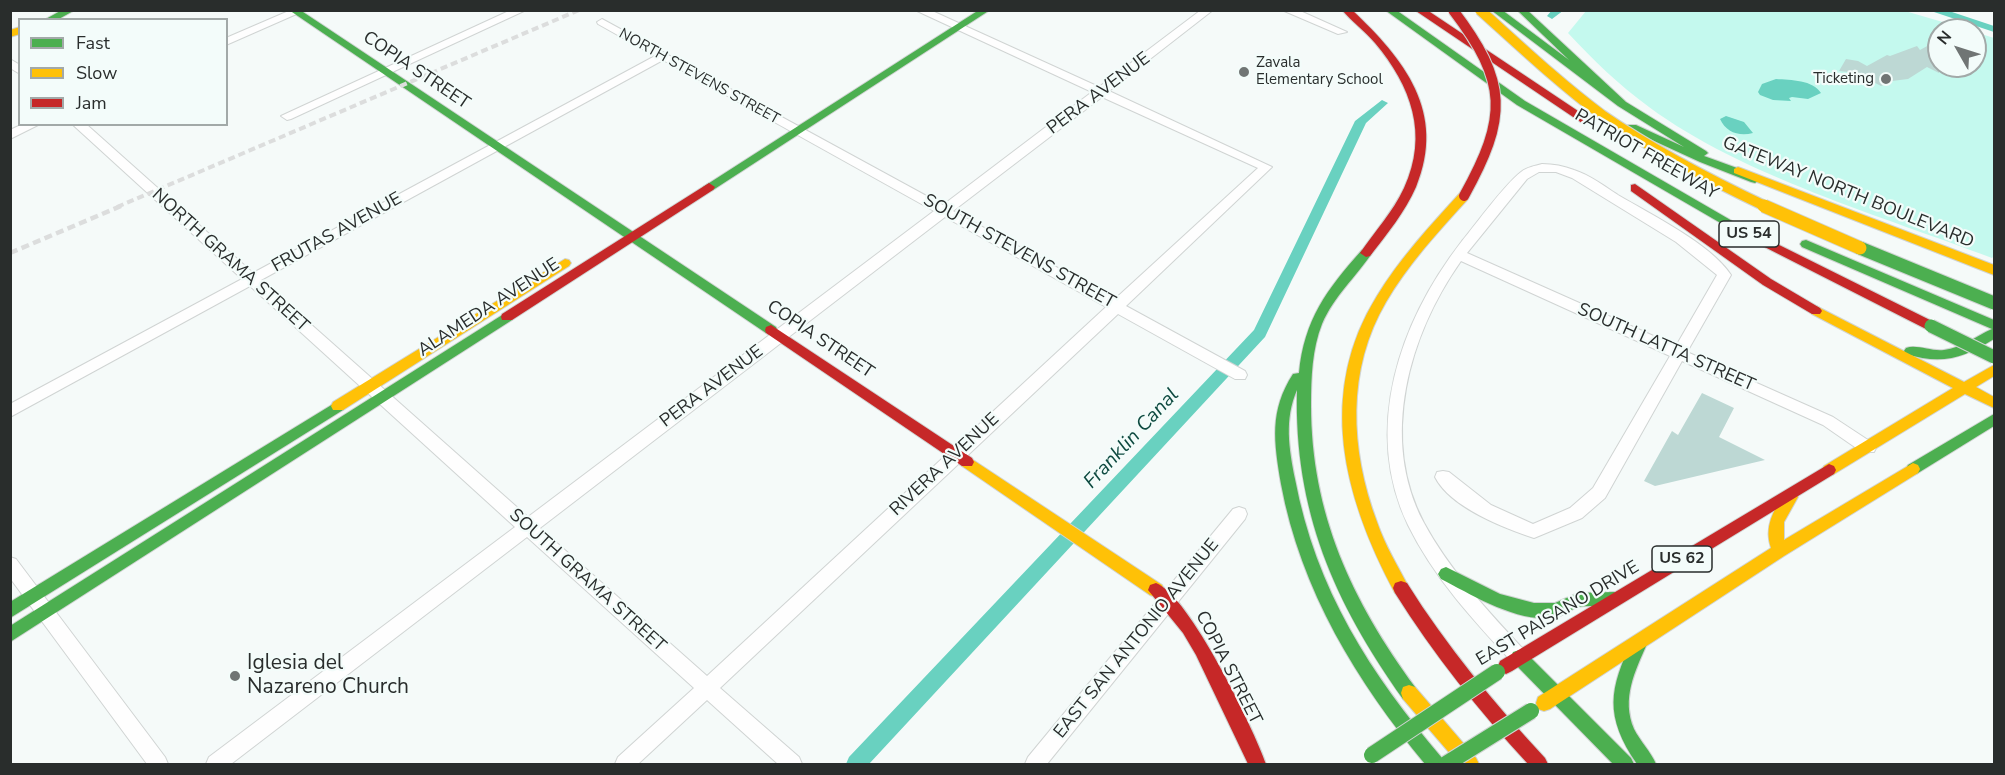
<!DOCTYPE html>
<style>
body{margin:0}
#map{position:relative;width:2005px;height:775px;overflow:hidden;background:#f5faf9;font-family:"Nunito Sans",sans-serif}
canvas{display:block}
.frame{position:absolute;inset:0;border:12px solid #292d2c;pointer-events:none}
.legend{position:absolute;left:18px;top:18px;width:210px;height:108px;box-sizing:border-box;background:#f3fcfa;border:2px solid #a2a9a8;margin:0;padding:8px 10px;list-style:none;font-size:18px;color:#292d2c}
.legend li{display:flex;align-items:center;gap:12px;height:30px}
.legend b{width:30px;border:2px solid #a2a9a8}
.north{position:absolute;left:1927px;top:18px;width:60px;height:60px;box-sizing:border-box;background:#f3fcfa;border:2px solid #a2a9a8;border-radius:50%;rotate:309deg;font-size:16px;font-weight:700;line-height:24px;text-align:center;color:#292d2c}
.north::after{content:'';display:block;margin:auto;width:21px;height:27px;background:#707574;clip-path:polygon(50% 0,100% 100%,50% 72%,0 100%)}
</style>
<div id="map">
<canvas width="2005" height="775"></canvas>
<div class="frame"></div>
<ul class="legend">
<li><b style="height:8px;background:#4caf50"></b>Fast</li>
<li><b style="height:8px;background:#ffc107"></b>Slow</li>
<li><b style="height:8px;background:#c62828"></b>Jam</li>
</ul>
<div class="north">N</div>
</div>
<script>
const g = document.querySelector('canvas').getContext('2d');
g.lineJoin = 'round';
function paint(path, color) {
  g.fillStyle = color;
  g.fill(path, 'evenodd');
}
function stroke(path, color, width, dash) {
  g.strokeStyle = color;
  g.lineWidth = width;
  g.lineCap = dash ? 'butt' : 'round';
  g.setLineDash(dash || []);
  g.stroke(path);
}
function write(font, color, halo, rows, align = 'center') {
  g.font = font + ' "Nunito Sans",sans-serif';
  g.lineWidth = 4.5;
  g.setLineDash([]);
  g.textBaseline = 'middle';
  g.strokeStyle = halo;
  g.fillStyle = color;
  for (const [text, x, y, turn = 0] of rows) {
    g.save();
    g.translate(x, y);
    g.rotate((+turn || 0) * Math.PI / 180);
    g.textAlign = isNaN(turn) ? turn : align;
    if (halo) g.strokeText(text, 0, 0);
    g.fillText(text, 0, 0);
    g.restore();
  }
}
paint(new Path2D(`
 M1586,11h319l65,19h-31v36h36v-34l19,6v218l-2,2c-110,-42 -250,-82 -343,-151 -30,-22 -56,-47 -81,-74z`), '#c4f9ee');
paint(new Path2D(`
 M1776,79c15,1 37,1 45,14l-13,6 -16,-2 -3,1 2,3 -18,-1 -13,-5 -2,-3 4,-8z
 M1726,116l18,6 9,11c-14,4 -27,-1 -33,-14z`), '#69d1c0');
paint(new Path2D(`
 M1552,10h12l-12,9 -5,-3z
 M1928,10h18l48,16v6z
 M1382,100l6,3 -22,20 -101,214 -396,427h-23l3,-7 405,-427 101,-209z`), '#69d1c0');
paint(new Path2D(`
 M1929,45l10,5v23l-12,-6 -19,12 -16,2 -11,5 -25,-13 -17,-2 7,-12 12,2 9,5 20,-11 3,1 27,-10 3,4z
 M1702,393l32,15 -15,29 46,23 -110,26 -11,-5 28,-50 6,4z`), '#bdd8d4');
const street = new Path2D(`
 M291,10l10,2 -75,33v-7z
 M511,10h15l-235,109 -4,1 -6,-4z
 M915,10h15l169,77 102,-77h12l-104,81 163,76 -146,139 119,65 2,4 -2,4h-10l-117,-65 -398,374 79,69 3,7h-24l-71,-64 -69,64h-23l3,-7 76,-69 -167,-151 -296,227h-25l3,-7 306,-230 -265,-241 -240,131v-13l232,-125 -170,-155h14l167,149 402,-217 -57,-32 -1,-2 5,-3 341,186 149,-113zM663,60l271,151 -406,306 -267,-237zM1102,97l156,71 -143,131 -162,-88zM945,217l161,90 -399,369 -167,-148z
 M1282,10h16l49,22 -9,2z
 M10,59l10,6v9l-10,-6z
 M23,124h17l-30,15v-9z
 M1542,164c11,0 22,2 32,6 16,5 30,16 44,25 32,19 93,49 113,80l-44,77 146,65 41,27 2,4 -2,4h-12l-39,-27 -141,-64 -77,137 -23,20 -48,20c-30,-10 -84,-31 -99,-61l2,-5 6,-1 6,1 42,33 42,19 37,-16 23,-20 77,-132 -209,-95c-52,74 -82,177 -37,262 26,48 64,88 101,128l3,6 -3,6 -6,2 -6,-2c-39,-42 -79,-85 -105,-138 -46,-97 -8,-204 54,-284 14,-17 43,-57 59,-69 6,-5 14,-6 21,-8zM1539,172h17l16,6 104,64 41,33 -41,71 -209,-93 60,-74z
 M1239,507l6,2 2,5 -2,5 -198,245h-22l3,-7 205,-248z
 M10,557l6,2 149,198 3,7h-21l-137,-186z`);
const fast = new Path2D(`
 M62,10h13l-18,10h-13z
 M289,10h11l476,317 1,3 -1,3h-10z
 M979,10h11l-277,180 -4,1 -6,-4z
 M1385,10h11l129,91 228,132 -2,3h-8l-226,-131z
 M1491,10h11l67,50 -52,-50h10l99,92 80,49 2,2 -4,3 55,20 2,3 -6,4 -4,-1 -51,-20 -72,-33v-4h8l48,22 -66,-41z
 M1806,240l188,80v19c-30,19 -52,26 -88,15l-2,-3 2,-3c11,-4 26,4 38,2 18,-2 32,-14 48,-21l-190,-82 -2,-3 2,-3z
 M1366,249l6,4c-16,24 -38,43 -50,71 -10,25 -11,54 -11,81 0,109 41,196 104,282l2,6 -2,6 -6,2 -6,-2c-69,-97 -109,-188 -106,-309 -13,29 -8,59 -2,89 21,111 75,194 147,279l3,6h-20c-68,-82 -124,-173 -144,-280 -7,-42 -12,-73 12,-110l6,-1c5,-53 28,-84 63,-123z
 M507,312l5,2 1,3 -1,3 -502,322v-16z
 M338,401l5,1 2,4 -2,4 -333,208v-16z
 M1994,414v12l-76,47 -5,2 -5,-2 -2,-4 2,-4z
 M1446,567l54,27 34,9h21l23,-10 36,-1 6,2 2,5 -2,5c-14,5 -28,0 -42,3 -7,2 -13,8 -21,10 -36,8 -85,-22 -116,-38l-3,-5 3,-5z
 M1639,637l6,2 2,5c-12,27 -26,55 -13,85 6,12 17,23 22,35h-19c-33,-48 -28,-75 -4,-125z
 M1519,650l6,2 106,106 3,6h-21l-100,-102 -2,-5 2,-5z`);
const slow = new Path2D(`
 M20,27v7l-10,3v-7z
 M1738,167l256,98v10l-260,-102v-4z
 M1464,192l4,1v6c-29,32 -60,65 -82,103 -40,68 -36,148 -9,220 8,24 21,44 32,66l-2,5 -6,2 -6,-2c-51,-95 -79,-199 -18,-297 23,-38 53,-70 83,-103z
 M565,259l4,1 2,3 -2,3 -226,144h-10l-2,-4 2,-4z
 M1816,306l148,76 30,-17v11l-18,11 18,10v11l-29,-14 -131,80 -5,2 -5,-2 -2,-4 2,-4 129,-78 -141,-74 -2,-3z
 M967,456l195,129 2,5 -2,5 -6,2 -6,-2 -188,-129 -2,-4 2,-4z
 M1913,463l5,2 2,4 -2,4 -134,83 -234,153 -6,2 -6,-2 -2,-6 2,-6 233,-149c-7,-21 2,-38 15,-55l5,-2 5,2 2,4 -14,25v18z
 M1409,685l6,2 61,71 3,6h-20l-56,-65 -2,-6 2,-6z`);
const jam = new Path2D(`
 M1342,10h10c52,49 95,102 64,177 -11,25 -29,47 -46,69l-4,1 -6,-4c15,-22 33,-41 44,-65 25,-54 7,-102 -29,-145 -10,-12 -23,-21 -33,-33z
 M1427,10l163,109 1,2 -5,3 -4,-1 -166,-112z
 M709,183l6,4 -2,3 -201,130h-10l-1,-3 1,-3z
 M1635,184l136,95 49,29 2,3 -2,3h-8l-49,-29 -132,-94v-6z
 M1747,229l189,94 1,3 -1,3h-10l-183,-93 -2,-3 2,-3z
 M771,325l201,133 2,4 -2,4h-10l-196,-133 -1,-3 1,-3z
 M1829,464l5,2 2,4 -2,4 -322,197 -6,3 -6,-3 -2,-5 2,-5z
 M1401,581l6,2c40,64 87,120 138,175l3,6h-20c-49,-53 -94,-109 -133,-171l-2,-5 2,-5z
 M1156,583c33,12 98,146 110,181h-18l-52,-109 -13,-22 -35,-43 2,-5z`);
stroke(street, '#d0d4d3', 2);
stroke(fast, '#d0d4d3', 2);
stroke(slow, '#d0d4d3', 2);
stroke(jam, '#d0d4d3', 2);
paint(street, '#fefefe');
paint(fast, '#4caf50');
paint(slow, '#ffc107');
paint(jam, '#c62828');
stroke(new Path2D(`
 M117,207l462,-197`), '#dcdddd', 4, [7, 4]);
stroke(new Path2D(`
 M10,253l111,-47`), '#dcdddd', 4.5, [8, 4.5]);
const fastBridgeFar1 = new Path2D(`
 M1860,248l134,55
 M1931,326l63,31`);
const fastBridge = new Path2D(`
 M1372,755l125,-83
 M1446,764l85,-53`);
const slowBridgeFar1 = new Path2D(`
 M1480,10c40,36 79,73 122,105 52,36 108,65 165,92`);
const slowBridge = new Path2D(`
 M1764,206l96,42`);
const jamBridge = new Path2D(`
 M1453,10c55,72 55,107 11,186`);
stroke(fastBridgeFar1, '#d0d4d3', 15, []);
stroke(fastBridge, '#d0d4d3', 18, []);
stroke(slowBridgeFar1, '#d0d4d3', 12, []);
stroke(slowBridge, '#d0d4d3', 15, []);
stroke(jamBridge, '#d0d4d3', 12, []);
stroke(fastBridgeFar1, '#4caf50', 13);
stroke(fastBridge, '#4caf50', 16);
stroke(slowBridgeFar1, '#ffc107', 10);
stroke(slowBridge, '#ffc107', 13);
stroke(jamBridge, '#c62828', 10);
for (const [x, y, r, color] of [
 [1244,72,6,"#707574"],
 [1886,79,6,"#707574"],
 [235,676,6,"#707574"]
]) {
  const dot = new Path2D();
  dot.arc(x, y, r, 0, 2 * Math.PI);
  g.fillStyle = color;
  g.fill(dot);
  stroke(dot, '#f3fcfa', 2);
}
write('15px', '#292d2c', '#f3fcfa', [
 ["Zavala",1256,63],
 ["Elementary School",1256,80],
 ["Ticketing",1874,79,"right"]
], 'left');
write('15px', '#292d2c', '#f3fcfa', [
 ["NORTH STEVENS STREET",699,77,29]
]);
for (const [x, y, w] of [
 [1749,234,60],
 [1682,559,60]
]) {
  const box = new Path2D();
  box.roundRect(x - w / 2, y - 13, w, 26, 4.5);
  g.fillStyle = '#f3fcfa';
  g.fill(box);
  stroke(box, '#292d2c', 1.5);
}
write('bold 16px', '#292d2c', null, [
 ["US 54",1749,234],
 ["US 62",1682,559]
]);
write('18px', '#292d2c', '#f3fcfa', [
 ["COPIA STREET",416,71,34],
 ["PERA AVENUE",1099,94,-37],
 ["PATRIOT FREEWAY",1646,155,30],
 ["GATEWAY NORTH BOULEVARD",1848,193,22],
 ["FRUTAS AVENUE",337,233,-29],
 ["SOUTH STEVENS STREET",1019,252,29],
 ["NORTH GRAMA STREET",230,261,42],
 ["ALAMEDA AVENUE",489,308,-33],
 ["COPIA STREET",820,340,34],
 ["SOUTH LATTA STREET",1666,348,24],
 ["PERA AVENUE",712,387,-37],
 ["RIVERA AVENUE",945,465,-43],
 ["SOUTH GRAMA STREET",587,581,42],
 ["EAST PAISANO DRIVE",1558,614,-31],
 ["EAST SAN ANTONIO AVENUE",1137,639,-51],
 ["COPIA STREET",1228,668,63]
]);
write('italic 20px', '#0e4a40', '#f3fcfa', [
 ["Franklin Canal",1132,439,-47]
]);
write('21px', '#292d2c', '#f3fcfa', [
 ["Iglesia del",247,664],
 ["Nazareno Church",247,688]
], 'left');
</script>
